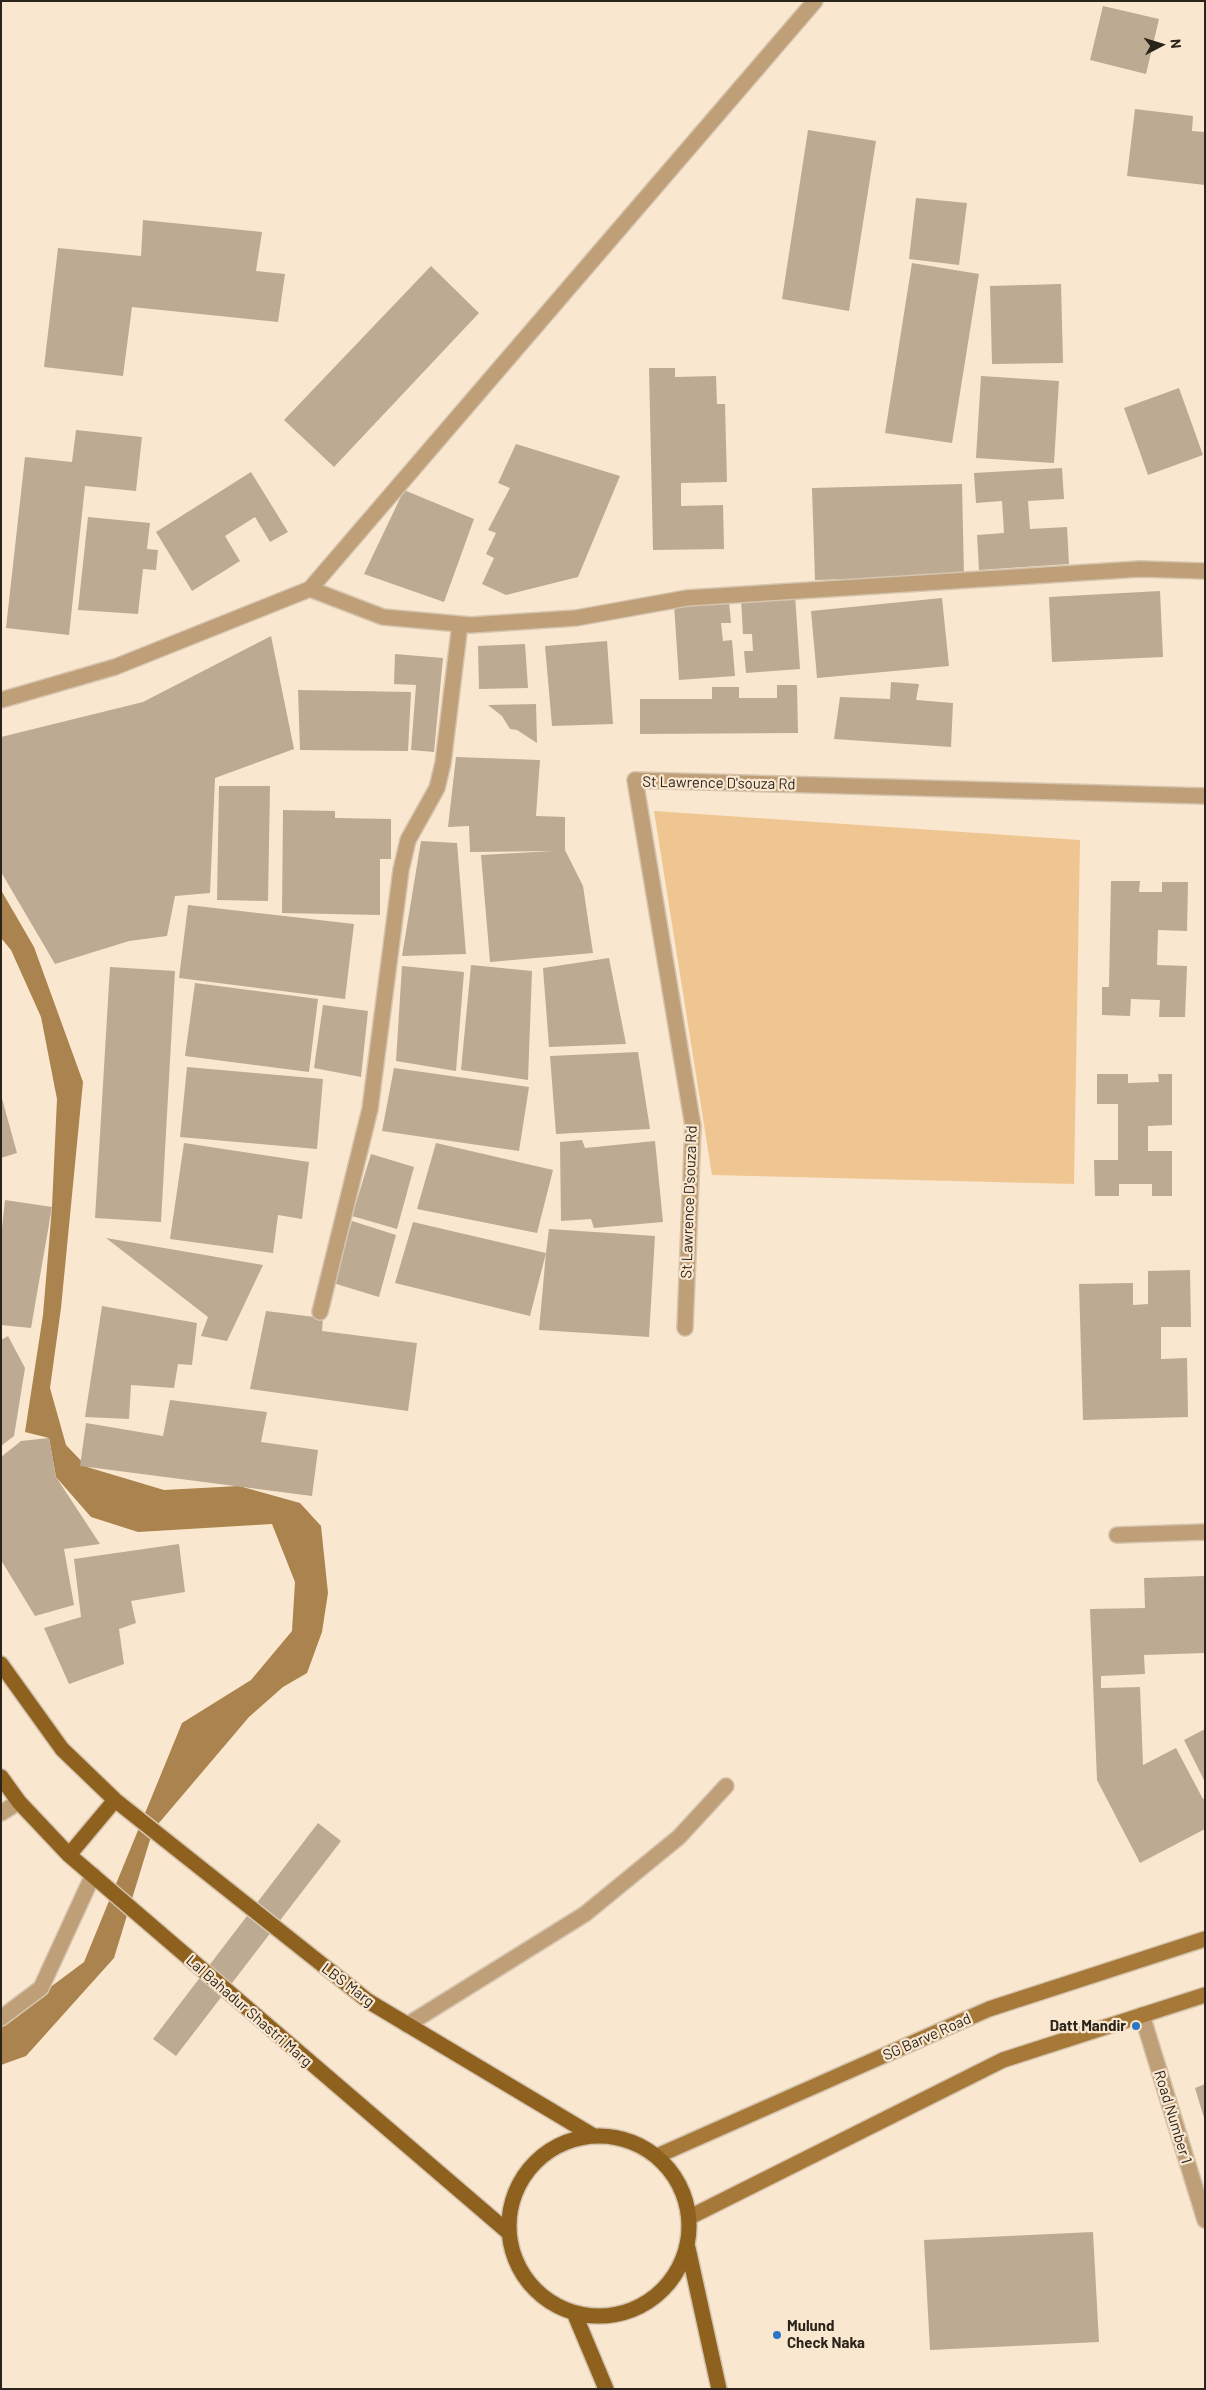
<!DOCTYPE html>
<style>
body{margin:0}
#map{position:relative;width:1206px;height:2390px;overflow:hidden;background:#fae7cf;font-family:Barlow,sans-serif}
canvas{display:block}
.frame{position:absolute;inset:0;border:2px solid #2b241b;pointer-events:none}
.north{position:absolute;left:1136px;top:20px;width:50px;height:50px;-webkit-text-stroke:4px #fae7cf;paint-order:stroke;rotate:85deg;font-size:14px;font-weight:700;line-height:20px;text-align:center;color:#2b241b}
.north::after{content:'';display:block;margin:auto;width:18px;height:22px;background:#2b241b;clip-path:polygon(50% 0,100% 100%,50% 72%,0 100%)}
</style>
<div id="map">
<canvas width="1206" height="2390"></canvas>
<div class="frame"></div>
<div class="north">N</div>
</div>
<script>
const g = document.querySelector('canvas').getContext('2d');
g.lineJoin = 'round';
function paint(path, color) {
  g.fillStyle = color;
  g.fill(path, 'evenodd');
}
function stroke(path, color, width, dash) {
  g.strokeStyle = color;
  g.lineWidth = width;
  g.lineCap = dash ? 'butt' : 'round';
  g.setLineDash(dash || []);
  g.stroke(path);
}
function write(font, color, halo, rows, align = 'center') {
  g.font = font + ' Barlow,sans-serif';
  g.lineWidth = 4.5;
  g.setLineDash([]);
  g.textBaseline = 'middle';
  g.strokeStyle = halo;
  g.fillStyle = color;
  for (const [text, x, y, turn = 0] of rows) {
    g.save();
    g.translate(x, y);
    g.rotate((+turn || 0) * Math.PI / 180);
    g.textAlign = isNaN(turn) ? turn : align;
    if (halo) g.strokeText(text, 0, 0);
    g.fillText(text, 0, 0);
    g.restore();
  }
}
paint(new Path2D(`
 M654,811l426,29 -6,344 -362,-9z`), '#efc692');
paint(new Path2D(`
 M1,890l33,57 49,135 -22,226 -11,80 16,57 21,22 77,23 75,-4 61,17 21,23 7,67 -6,39 -15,41 -24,14 -34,30 -96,113 -39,128 -88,98 -25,9v-41l83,-62 98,-239 69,-43 41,-49 3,-49 -23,-58 -134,8 -47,-15 -35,-40 -7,-39 -24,-6 18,-117 9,-108 5,-108 -16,-82 -30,-67 -10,-12z`), '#ab834e');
paint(new Path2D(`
 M1103,6l56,13 -13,55 -56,-14z
 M1135,109l58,7 -1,15 13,1v53l-78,-9z
 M808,130l68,11 -27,170 -67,-12z
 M916,198l51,5 -8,62 -50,-6z
 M143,220l119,12 -6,39 29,3 -7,48 -146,-15 -9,69 -79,-9 14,-119 83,8z
 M912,263l67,11 -27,169 -67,-10z
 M431,266l48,47 -145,154 -50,-47z
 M1061,284l2,79 -71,1 -2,-78z
 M649,368h26v9l41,-1 1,28h8l2,78 -46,1v23l42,-1 1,44 -71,1z
 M981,376l78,5 -5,82 -78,-5z
 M1179,388l24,67 -55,20 -24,-67z
 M76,430l66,7 -6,54 -51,-5 -16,149 -63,-7 19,-171 47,5z
 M516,444l104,32 -42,101 -72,18 -24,-11 12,-26 -8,-4 10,-21 -8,-3 22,-42 -12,-5z
 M1062,468l2,31 -36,2 2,28 37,-2 2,37 -90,6 -2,-35 27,-2 -2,-32 -26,2 -2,-30z
 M251,472l37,60 -18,10 -15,-25 -30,19 15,25 -48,30 -36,-59z
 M962,484l2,92 -149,4 -3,-92z
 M404,490l70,29 -30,83 -80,-28z
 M88,517l62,6 -3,26 11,1 -2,20 -13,-1 -5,45 -60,-4z
 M1160,591l3,66 -111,5 -3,-65z
 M795,595l5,74 -54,4 -2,-22h9l-1,-17h-9l-2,-35z
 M942,598l7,68 -132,12 -6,-67z
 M729,601l2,22h-10l2,18 9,-1 3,36 -56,4 -5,-76z
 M271,636l23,113 -79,29 -5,115 -35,3 -8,40 -38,5 -74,23 -54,-92v-135l142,-35z
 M607,641l6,83 -61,2 -7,-80z
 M525,644l3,44 -49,1 -1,-43z
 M395,654l48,4 -9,94 -23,-2 5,-65 -22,-1z
 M891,682l28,2 -3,16 37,3 -2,44 -117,-8 6,-42 50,2z
 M777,685h20l1,48 -158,1v-35h72v-12h27v11h38z
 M298,690l113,2 -3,59 -108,-1z
 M536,704l1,39 -20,-13 -7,-1 -8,-13 -14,-11z
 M456,757l84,3 -4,56 29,1v33l18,36 10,67 -103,9 -9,-107 72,-4 -83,1 -1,-26 -21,1z
 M219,786h51l-2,115 -51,-1z
 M283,810l52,1v7l56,1v40h-11v56l-98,-2z
 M421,841l36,2 9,111 -64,2z
 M1111,881h29l-1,11h23v-10h26l-1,49 -29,-1 -1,35 30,1 -2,51h-26l1,-17 -29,-1 -1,17 -28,-1v-28h7z
 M188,905l166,19 -9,75 -166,-21z
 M609,958l17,86 -77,3 -6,-79z
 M471,965l61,6 -4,109 -67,-10z
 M402,966l62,6 -8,99 -60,-10z
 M110,967l65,4 -14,251 -66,-4z
 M195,983l123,16 -9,73 -124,-16z
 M323,1005l45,6 -7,66 -47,-9z
 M638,1052l12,77 -94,5 -6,-78z
 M187,1067l136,12 -6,70 -137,-12z
 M394,1068l135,19 -10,64 -137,-20z
 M1097,1074h31v9l31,-1 -1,-8h14v51l-24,1v25h24v45h-20v-12h-33v12h-24l-1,-36h24v-56h-21z
 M1,1095l16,58 -16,5z
 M582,1140l3,8 70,-7 8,81 -69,6 -3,-9 -30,2 -1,-79z
 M184,1143l125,19 -7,57 -24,-4 -5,38 -103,-14z
 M436,1143l117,27 -16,63 -120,-24z
 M371,1154l43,13 -17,62 -45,-13z
 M5,1200l47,7 -21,121 -30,-3v-88z
 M352,1221l44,14 -17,62 -46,-14z
 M413,1222l133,31 3,-24 106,7 -6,101 -110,-7 7,-77 -16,63 -135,-33z
 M106,1238l157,27 -36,76 -26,-5 7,-19z
 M1190,1270l1,57h-30v32l26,-1 1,59 -105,3 -4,-136 54,-1v22l15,-1v-33z
 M102,1306l95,17 -5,42 -14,-1 -4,24 -43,-3 -2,34 -44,-2z
 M266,1311l57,7 -1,13 95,12 -9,68 -158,-22z
 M8,1336l17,32 -11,68 -13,10v-106z
 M170,1400l97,12 -6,30 57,8 -6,46 -232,-30 6,-43 77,13z
 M49,1438l7,39 44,67 -36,5 10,56 -39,11 -34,-56v-103l20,-16z
 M179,1544l6,48 -54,9 5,22 -17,6 5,35 -55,20 -25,-56 37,-11 -7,-58z
 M1205,1576v77l-61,2 1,19 -44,2v12l39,-1 3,78 33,-17 27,51 2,-1v31l-65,34 -43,-83 -7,-171 55,-1 -1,-30z
 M1205,1729v53l-21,-42z
 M318,1823l23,18 -165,215 -23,-17z
 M1205,2084v34h-1l-9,-30z
 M1093,2232l6,110 -169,8 -6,-110z`), '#bdaa93');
const lane = new Path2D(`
 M407,2025l178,-111 94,-77 47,-51`);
const street = new Path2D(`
 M310,589l73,28 88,8 105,-7 111,-20 453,-29 65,2
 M1,700l114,-33 195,-78 505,-588
 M320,1312l50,-203 31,-239 7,-30 29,-52 6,-25 17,-139
 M685,1328l8,-202 -58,-346 570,16
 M1117,1535l88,-3
 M1,1813l18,-11
 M1142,2015l63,205
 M1,2018l40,-30 52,-113`);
const secondary = new Path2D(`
 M657,2156l332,-147 216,-70
 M690,2217l313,-157 202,-65`);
const primary = new Path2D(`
 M1,1664l61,85 53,51 253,201 224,134
 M1,1777l18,25 50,53 439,377
 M69,1855l46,-55
 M509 2226a90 90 0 1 1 180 0a90 90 0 1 1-180 0Z
 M688,2248l31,141
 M575,2315l31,74`);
stroke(lane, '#d5c4af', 18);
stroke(street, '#d5c4af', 18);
stroke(secondary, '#d5c4af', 18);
stroke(primary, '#d5c4af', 18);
stroke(lane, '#be9f77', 15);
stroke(street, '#be9f77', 15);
stroke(secondary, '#a77939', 15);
stroke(primary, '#8e611e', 15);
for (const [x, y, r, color] of [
 [1136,2026,5,"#2a75c5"],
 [777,2335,5,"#2a75c5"]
]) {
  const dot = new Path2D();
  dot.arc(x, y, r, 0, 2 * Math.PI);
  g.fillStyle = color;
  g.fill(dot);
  stroke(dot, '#fae7cf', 2);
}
write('15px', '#2b241b', '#fae7cf', [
 ["St Lawrence D'souza Rd",719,783,1],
 ["St Lawrence D'souza Rd",689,1202,-88],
 ["LBS Marg",348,1985,37],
 ["Lal Bahadur Shastri Marg",249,2011,41],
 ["SG Barve Road",927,2037,-24],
 ["Road Number 1",1173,2117,73]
]);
write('bold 15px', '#2b241b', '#fae7cf', [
 ["Datt Mandir",1126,2026],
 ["Mulund",787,2326,"left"],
 ["Check Naka",787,2343,"left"]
], 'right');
</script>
